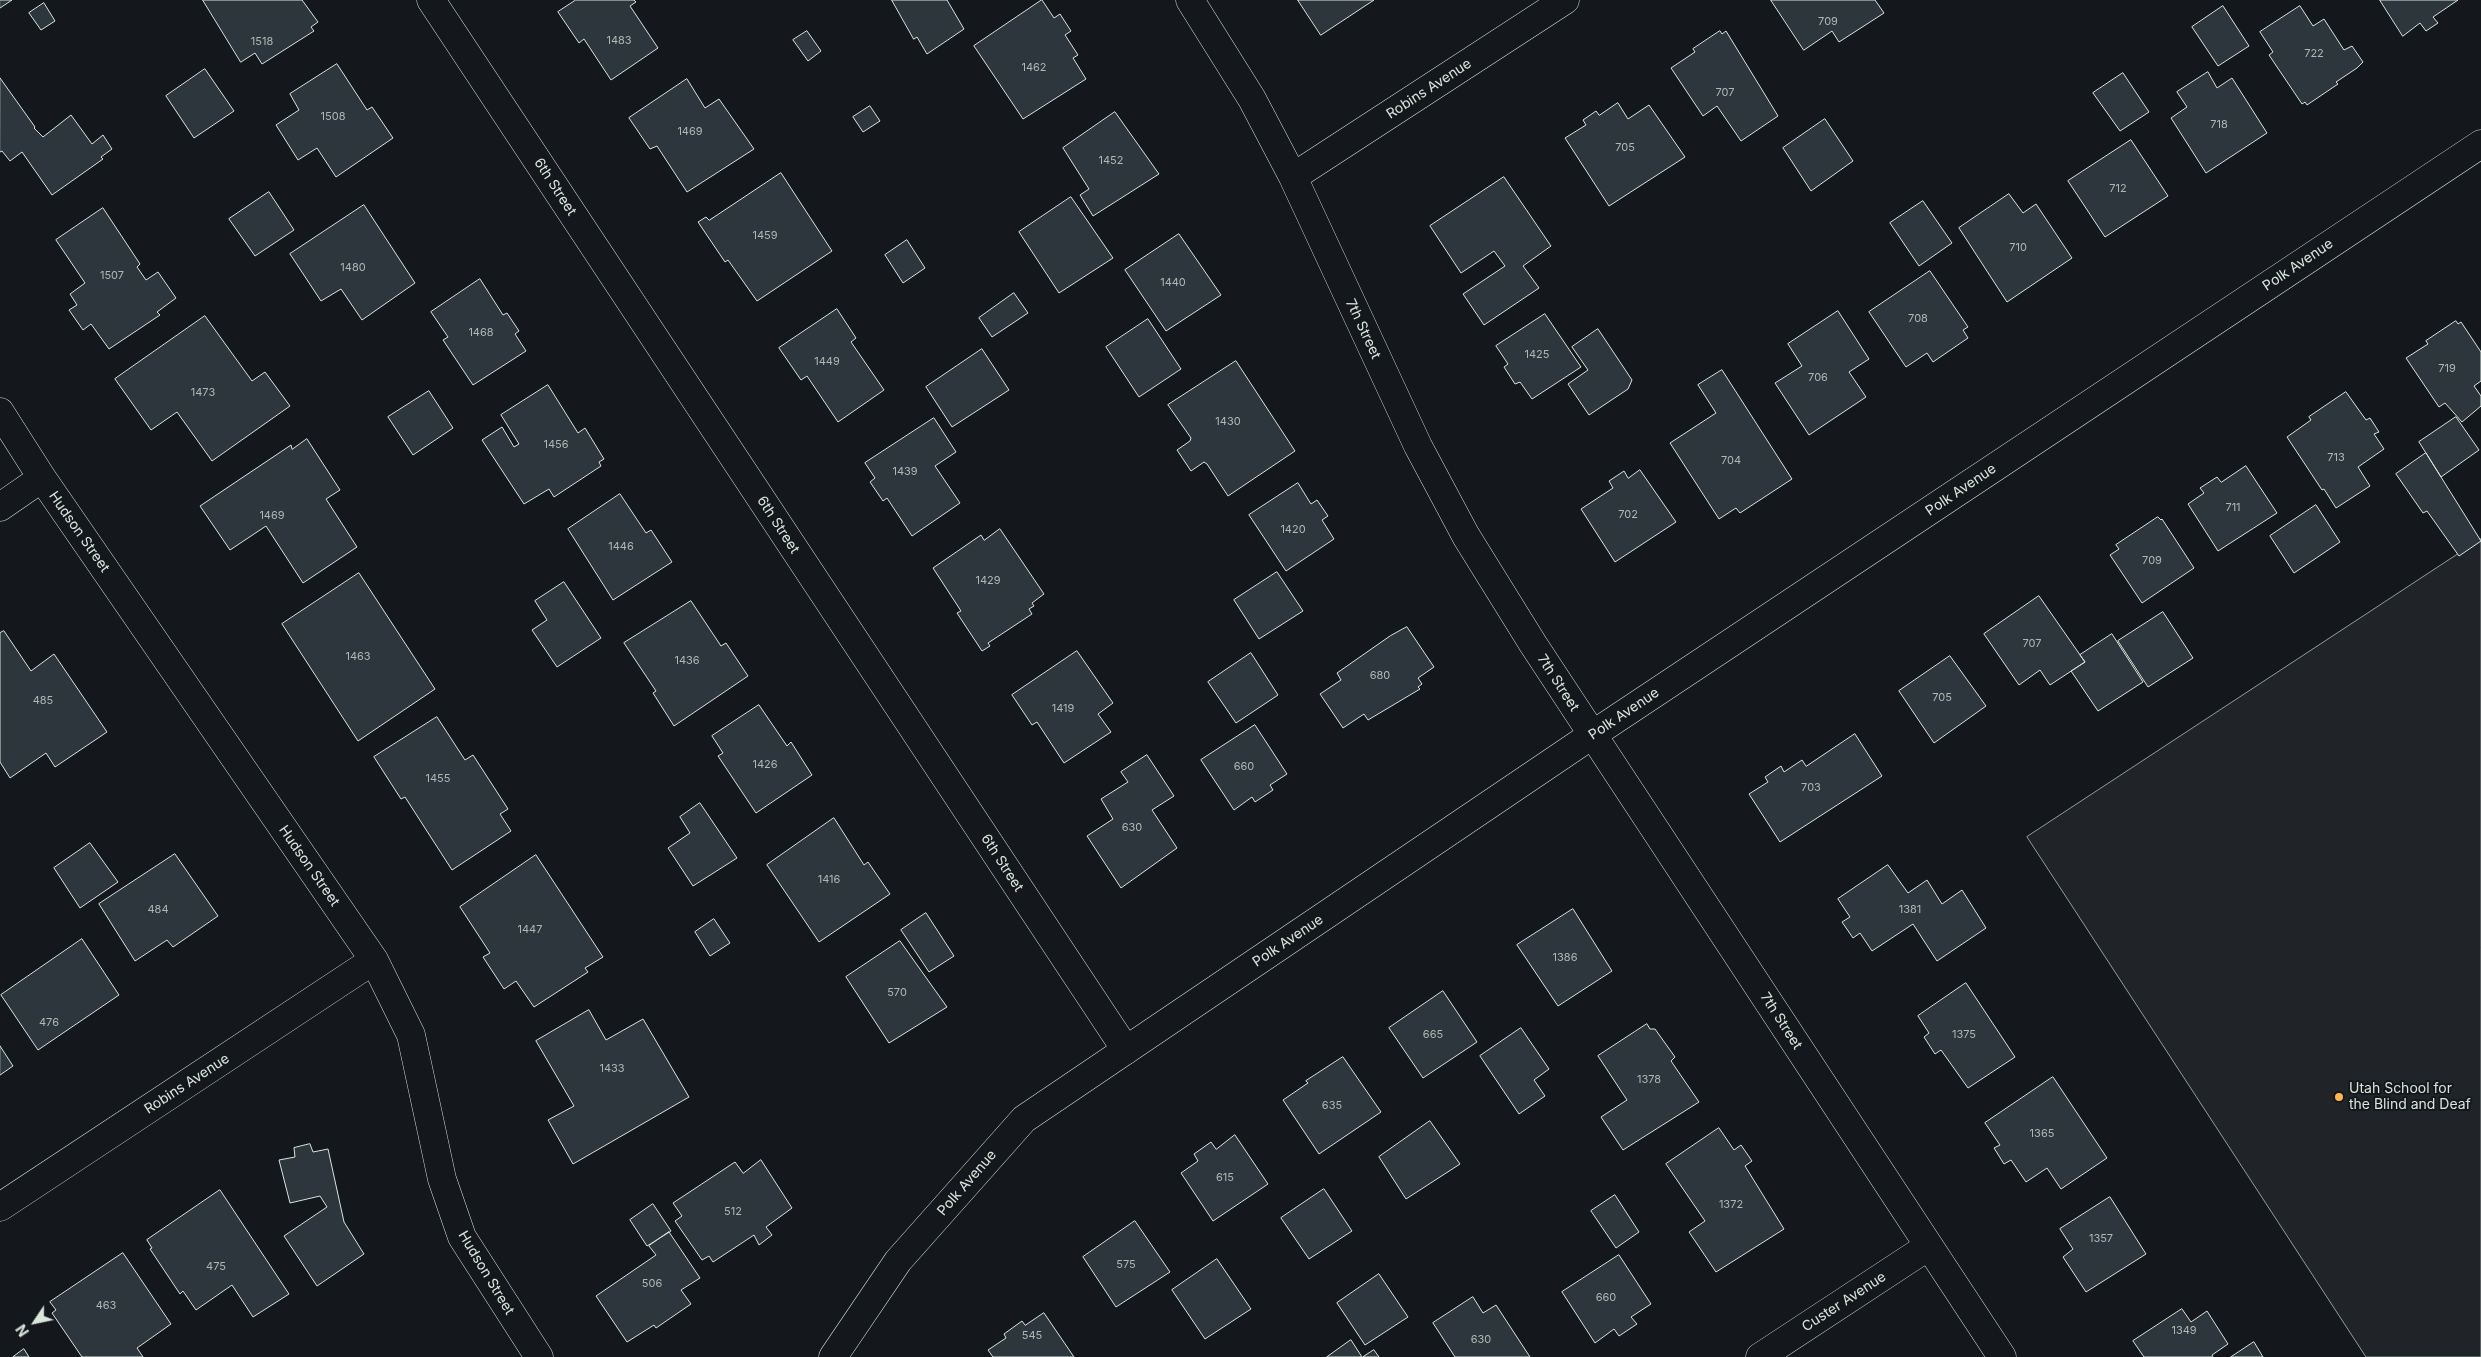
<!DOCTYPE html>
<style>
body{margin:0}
#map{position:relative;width:2481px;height:1357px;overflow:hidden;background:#14181c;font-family:Inter,sans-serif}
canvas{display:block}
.north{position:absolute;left:10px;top:1297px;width:50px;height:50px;-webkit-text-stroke:4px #14181c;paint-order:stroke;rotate:236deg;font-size:14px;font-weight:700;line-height:20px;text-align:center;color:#d8e6dc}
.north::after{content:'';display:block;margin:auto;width:18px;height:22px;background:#d8e6dc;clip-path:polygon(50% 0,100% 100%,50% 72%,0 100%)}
</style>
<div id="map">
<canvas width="2481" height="1357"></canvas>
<div class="north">N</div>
</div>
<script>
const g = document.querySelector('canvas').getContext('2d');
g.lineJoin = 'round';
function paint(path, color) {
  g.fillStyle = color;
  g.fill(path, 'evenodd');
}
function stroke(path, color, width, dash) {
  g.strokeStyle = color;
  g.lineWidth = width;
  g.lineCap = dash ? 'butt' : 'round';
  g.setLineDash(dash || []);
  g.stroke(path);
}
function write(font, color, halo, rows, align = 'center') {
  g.font = font + ' Inter,sans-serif';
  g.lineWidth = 4;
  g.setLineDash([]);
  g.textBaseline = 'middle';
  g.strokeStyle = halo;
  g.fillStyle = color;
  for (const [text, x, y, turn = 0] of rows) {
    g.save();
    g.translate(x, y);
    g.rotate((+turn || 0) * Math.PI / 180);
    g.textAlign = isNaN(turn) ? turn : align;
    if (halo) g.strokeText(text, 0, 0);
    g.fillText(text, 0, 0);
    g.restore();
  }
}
const green = new Path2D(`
 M2481,539v818h-115l-339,-520z`);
paint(green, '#202428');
stroke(green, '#939e99', 1);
const building = new Path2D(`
 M0,0h12l-12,8z
 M203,0h99l16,22 -7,5 3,4 -52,33 -7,-11 -14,9z
 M576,0h58l2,2 -6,4 28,42 -47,32 -27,-41 -5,4 -21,-31z
 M892,0h55l17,29 -37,25 -10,-17 -3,2z
 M1042,0l12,18 6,-4 11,17 -6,4 13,20 -5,3 13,21 -63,40 -49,-73z
 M1298,0h76l-53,35z
 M1771,0h104l9,13 -45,29 -7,-11 -28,19z
 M2380,0h78l-25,17 5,6 -12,8 -6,-8 -17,13z
 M44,3l11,18 -14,9 -12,-17z
 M2223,6l26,40 -31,20 -26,-39z
 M2300,6l13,20 11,-7 20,31 8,-4 11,16 -6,6 -21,14 2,2 -31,21 -2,-3 -3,2 -33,-49 4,-3 -13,-20z
 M807,31l14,20 -13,10 -15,-21z
 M1720,31l2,3 4,-3 52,85 -37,25 -24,-35 -14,10 -32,-48 24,-16 -2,-3z
 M337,64l30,46 5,-3 21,31 -57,39 -19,-29 -19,12 -22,-35 23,-15 -9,-16z
 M205,69l29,42 -40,27 -28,-42z
 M2208,72l9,16 15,-10 35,55 -61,40 -35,-55 16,-11 -10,-15z
 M2123,73l26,39 -29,19 -27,-38z
 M0,78l35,49 -1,1 9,9 28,-22 21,29 11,-9 9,14 -11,8 2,2 -51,36 -30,-43 -12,9 -8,-10 -2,1z
 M687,79l18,29 14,-9 35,50 -67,43 -30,-46 -7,3 -21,-31z
 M1618,103l10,16 21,-14 36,52 -76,49 -44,-68 21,-13 -3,-5 13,-9 3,4z
 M870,106l10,15 -17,11 -10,-15z
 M1115,112l44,62 -66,42 -13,-21 9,-6 -26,-41z
 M1825,119l28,42 -42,30 -28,-43z
 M2131,140l37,56 -63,41 -37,-56z
 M781,173l51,78 -75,50 -29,-41 -3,2 -27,-40 8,-5 3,3z
 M1504,177l47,69 -28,20 16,22 -55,37 -21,-31 42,-28 -11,-15 -33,22 -31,-47z
 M269,192l25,38 -39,26 -26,-37z
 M2009,194l14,19 13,-9 36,54 -65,44 -48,-74z
 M1071,197l42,61 -54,35 -40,-61z
 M1923,201l29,42 -33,23 -29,-43z
 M364,205l51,78 -53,37 -21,-31 -20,12 -31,-47z
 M103,208l37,56 -3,3 9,13 12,-8 18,26 -19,14 3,3 -51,34 -18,-25 -8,6 -14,-20 8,-5 -7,-11 15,-11 -29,-43z
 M1179,234l42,61 -55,36 -41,-61z
 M907,240l18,28 -22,15 -18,-28z
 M1930,271l38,56 -5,3 5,8 -35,24 -6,-9 -21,14 -37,-55z
 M480,279l23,36 4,-2 12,18 -4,3 11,17 -53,34 -30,-45 5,-3 -17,-25z
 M1014,293l14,20 -36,24 -13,-19z
 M837,309l19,29 -5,4 33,48 -46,32 -31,-46 -6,4 -22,-32z
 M1838,311l31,48 -20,13 17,25 -57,38 -34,-52 27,-17 -14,-22z
 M1545,314l36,53 -49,32 -12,-17 -5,2 -11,-17 4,-3 -12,-18z
 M205,316l47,65 13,-9 25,34 -78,55 -35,-49 -26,18 -36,-51z
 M1148,319l33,50 -42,28 -33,-50z
 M2456,321l2,3 3,-2 20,30v29l-7,5 7,10v10l-19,16 -17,-19 -6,4 -33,-49 22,-14 -2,-3z
 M1598,329l34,51 -4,9 -39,26 -21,-31 20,-14 -16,-23z
 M982,349l27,41 -57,37 -26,-40z
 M1236,361l59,90 -67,45 -21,-32 -3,-2 -13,9 -14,-21 13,-9 1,-3 -23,-33z
 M1722,370l70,109 -52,34 -4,-5 -17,11 -49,-76 46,-30 -18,-28z
 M548,385l30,48 7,-5 19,31 -5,3 2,4 -47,31 -5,-8 -25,15 -42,-64 20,-13 12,20 5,-3 -18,-29z
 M429,391l24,37 -40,27 -25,-38z
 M2346,392l20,28 4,-2 9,14 -5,2 10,15 -26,18 12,19 -34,22 -12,-19 -2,1 -35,-53 24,-17 -2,-3z
 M2456,417l23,33 -38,27 -22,-35z
 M934,418l22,34 -21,14 25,37 -48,33 -25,-38 -4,3 -13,-19 5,-4 -10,-15z
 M307,439l33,51 -14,9 31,48 -54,36 -37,-57 -36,24 -30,-44 91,-61 1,4z
 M2426,453l55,88 -22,15 -32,-45 -4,2 -27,-39z
 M2246,466l31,47 -59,38 -30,-47 16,-11 -4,-5 17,-11 4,5z
 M1640,470l36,52 -61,40 -34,-53 32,-21 -4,-7 15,-10 4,7z
 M1298,483l13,21 6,-4 11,16 -6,4 12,19 -48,32 -37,-56z
 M620,494l26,39 5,-3 21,32 -59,38 -45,-71z
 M2316,505l24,37 -46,31 -24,-37z
 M2158,517l3,3 1,-1 32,49 -52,35 -32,-48 9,-6 -3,-4z
 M1000,529l44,65 -12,9 2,3 -5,3 3,5 -44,29 2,3 -8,5 -25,-38 4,-2 -28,-43 48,-33 3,5z
 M1277,572l26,39 -44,28 -25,-39z
 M359,573l76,116 -77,52 -76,-117z
 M564,582l37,56 -44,29 -25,-37 15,-10 -12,-19z
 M2039,596l46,66 -35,23 -10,-15 -21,15 -35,-51z
 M691,601l30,45 5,-3 22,33 -74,50 -21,-33 3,-2 -32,-48z
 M2163,612l30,46 -45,29 -30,-46z
 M1407,627l27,40 -16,11 4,6 -4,3 2,2 -52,31 -4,-6 -21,14 -23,-34 21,-14 -4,-7 53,-37z
 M4,631l27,40 23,-17 53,78 -52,35 -9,-14 -36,25 -10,-16v-129z
 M2112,634l31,48 -45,29 -27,-40 14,-9 -5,-7z
 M1077,651l36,52 -15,11 13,18 -47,31 -27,-41 -5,3 -20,-30z
 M1251,653l27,42 -42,28 -28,-41z
 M1950,656l36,50 -52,37 -35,-52z
 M759,705l28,41 4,-4 21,33 -56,38 -38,-57 5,-3 -11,-17z
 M437,717l28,43 8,-5 35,54 -8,5 11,17 -59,39 -47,-73 -4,2 -27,-42z
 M1255,725l32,49 -17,11 3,5 -18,12 -3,-5 -18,13 -33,-50z
 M1855,734l27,42 -102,66 -31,-48 19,-12 -3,-5 16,-11 3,6 18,-12 4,6z
 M1147,755l27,41 -22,14 25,38 -56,40 -34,-52 26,-17 -12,-20 27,-17 -7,-10z
 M700,803l37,55 -44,28 -25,-38 22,-15 -10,-16z
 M834,818l30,47 4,-3 22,32 -71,48 -52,-77z
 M90,843l28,39 -38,26 -26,-40z
 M175,854l43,62 -45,31 -6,-7 -32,21 -36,-57z
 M536,855l67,102 -18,11 3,4 -54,35 -18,-26 -12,8 -21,-32 7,-4 -30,-46z
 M1888,865l20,28 19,-13 15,24 20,-14 24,38 -49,33 -24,-37 -41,27 -12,-18 -7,5 -11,-16 8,-5 -12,-18z
 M1573,909l39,62 -54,35 -41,-61z
 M926,913l28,43 -25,16 -28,-42z
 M714,919l16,24 -20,13 -15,-24z
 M82,939l37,56 -81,55 -37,-55z
 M900,941l47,66 -58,36 -43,-66z
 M1966,983l49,74 -47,31 -27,-38 -6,4 -11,-17 5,-4 -11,-17z
 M1443,991l34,51 -54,36 -34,-50z
 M589,1010l17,30 37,-21 46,78 -116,67 -25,-44 26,-14 -38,-65z
 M1647,1024l3,5h5l20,28 -4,4 28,41 -76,48 -22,-33 26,-17 -29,-44z
 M1521,1028l28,41 -15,11 11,16 -26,18 -39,-58z
 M0,1046l13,20 -13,9z
 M1343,1057l38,55 -62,42 -36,-54 25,-17 -2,-2z
 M2053,1077l54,81 -46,31 -14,-21 -21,14 -15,-22 -7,4 -10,-16 6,-3 -15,-22z
 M1430,1121l30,43 -54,35 -27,-42z
 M1719,1128l15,22 7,-5 11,16 -7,5 39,63 -68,43 -27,-40 16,-11 -39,-57z
 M1235,1135l33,49 -55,37 -32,-48 17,-12 -4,-7 17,-12 5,7z
 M310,1144l3,8 15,-3 16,73 20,32 -47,32 -33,-50 43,-29 -7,-11 -30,7 -11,-43 16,-3 -1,-9z
 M761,1160l31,48 -26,19 6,8 -13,10 -5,-10 -41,27 -4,-6 -7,4 -27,-39 7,-5 -9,-13 62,-41 8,11z
 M1324,1189l28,42 -43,28 -28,-41z
 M220,1190l69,104 -36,23 -21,-32 -36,25 -13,-19 -3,3 -30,-45 2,-1 -5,-8z
 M1615,1195l24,37 -23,16 -25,-37z
 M2110,1197l36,57 -60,38 -23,-35 10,-8 -13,-20z
 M653,1204l18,27 -24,15 -17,-26z
 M1135,1221l35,51 -54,35 -33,-50z
 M669,1232l31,46 -19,12 10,14 -35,24 -2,-3 -27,17 -31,-46 60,-41 -7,-9z
 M123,1253l48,71 -34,24 6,9h-61l-30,-44 4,-3 -6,-8z
 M1619,1255l32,49 -20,13 6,7 -18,12 -5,-7 -19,14 -33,-51z
 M1217,1259l34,50 -46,30 -33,-49z
 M1379,1274l29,43 -43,28 -28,-42z
 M1473,1297l10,16 13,-8 34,52h-75l-22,-34z
 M2182,1309l9,13 16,-11 21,33 -16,11 1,2h-69l-11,-16z
 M1044,1313l30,44h-81l-5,-7 18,-12 -2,-4 18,-13 3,4z
 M1351,1340l11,17h-35z
 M2254,1342l9,15h-32z
 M24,1349l5,8h-16z
 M1374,1350l5,7h-16z`);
paint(building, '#2c363c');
stroke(building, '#d8e6dc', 1);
const minor = new Path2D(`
 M431,0l695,1050
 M1190,0l62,99 41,78 125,269 48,90 67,108 469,713
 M1293,177l272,-177
 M0,412l42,66 332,482 37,75 31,144 20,58 77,120
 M0,507l42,-29
 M0,1207l374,-247
 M1760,1357l169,-111`);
const tertiary = new Path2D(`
 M833,1357l65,-96 126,-142 568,-384 889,-591`);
stroke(minor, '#d8e6dc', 29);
stroke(tertiary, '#d8e6dc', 29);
stroke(minor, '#14181c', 28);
stroke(tertiary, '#14181c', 28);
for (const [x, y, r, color] of [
 [2339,1097,5,"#ffb74d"]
]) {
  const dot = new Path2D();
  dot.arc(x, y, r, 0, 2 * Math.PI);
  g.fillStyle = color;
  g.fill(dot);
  stroke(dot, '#14181c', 2);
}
write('11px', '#adbab4', null, [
 ["709",1828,22],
 ["1483",619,41],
 ["1518",262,42],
 ["722",2314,54],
 ["1462",1034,68],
 ["707",1725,93],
 ["1508",333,117],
 ["718",2219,125],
 ["1469",690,132],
 ["705",1625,148],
 ["1452",1111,161],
 ["712",2118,189],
 ["1459",765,236],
 ["710",2018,248],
 ["1480",353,268],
 ["1507",112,276],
 ["1440",1173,283],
 ["708",1918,319],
 ["1468",481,333],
 ["1425",1537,355],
 ["1449",827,362],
 ["719",2447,369],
 ["706",1818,378],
 ["1473",203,393],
 ["1430",1228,422],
 ["1456",556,445],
 ["713",2336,458],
 ["704",1731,461],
 ["1439",905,472],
 ["711",2233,508],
 ["702",1628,515],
 ["1469",272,516],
 ["1420",1293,530],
 ["1446",621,547],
 ["709",2152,561],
 ["1429",988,581],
 ["707",2032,644],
 ["1463",358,657],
 ["1436",687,661],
 ["680",1380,676],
 ["705",1942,698],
 ["485",43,701],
 ["1419",1063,709],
 ["1426",765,765],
 ["660",1244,767],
 ["1455",438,779],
 ["703",1811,788],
 ["630",1132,828],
 ["1416",829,880],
 ["484",158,910],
 ["1381",1910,910],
 ["1447",530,930],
 ["1386",1565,958],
 ["570",897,993],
 ["476",49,1023],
 ["665",1433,1035],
 ["1375",1964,1035],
 ["1433",612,1069],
 ["1378",1649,1080],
 ["635",1332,1106],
 ["1365",2042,1134],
 ["615",1225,1178],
 ["1372",1731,1205],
 ["512",733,1212],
 ["1357",2101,1239],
 ["575",1126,1265],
 ["475",216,1267],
 ["506",652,1284],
 ["660",1606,1298],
 ["463",106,1306],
 ["1349",2184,1331],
 ["545",1032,1336],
 ["630",1481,1340]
]);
write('14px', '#d8e6dc', '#14181c', [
 ["Robins Avenue",1429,89,-33],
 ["6th Street",555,187,57],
 ["Polk Avenue",2298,265,-34],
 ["7th Street",1363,329,65],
 ["Polk Avenue",1961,490,-34],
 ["6th Street",778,525,57],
 ["Hudson Street",79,532,55],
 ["7th Street",1558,683,57],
 ["Polk Avenue",1624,714,-34],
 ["6th Street",1002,863,57],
 ["Hudson Street",309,866,55],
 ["Polk Avenue",1288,941,-34],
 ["7th Street",1781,1021,57],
 ["Robins Avenue",187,1084,-33],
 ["Polk Avenue",967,1183,-49],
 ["Hudson Street",486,1273,59],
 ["Custer Avenue",1844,1302,-33]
]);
write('14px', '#d8e6dc', '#14181c', [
 ["Utah School for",2349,1089],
 ["the Blind and Deaf",2349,1105]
], 'left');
</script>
